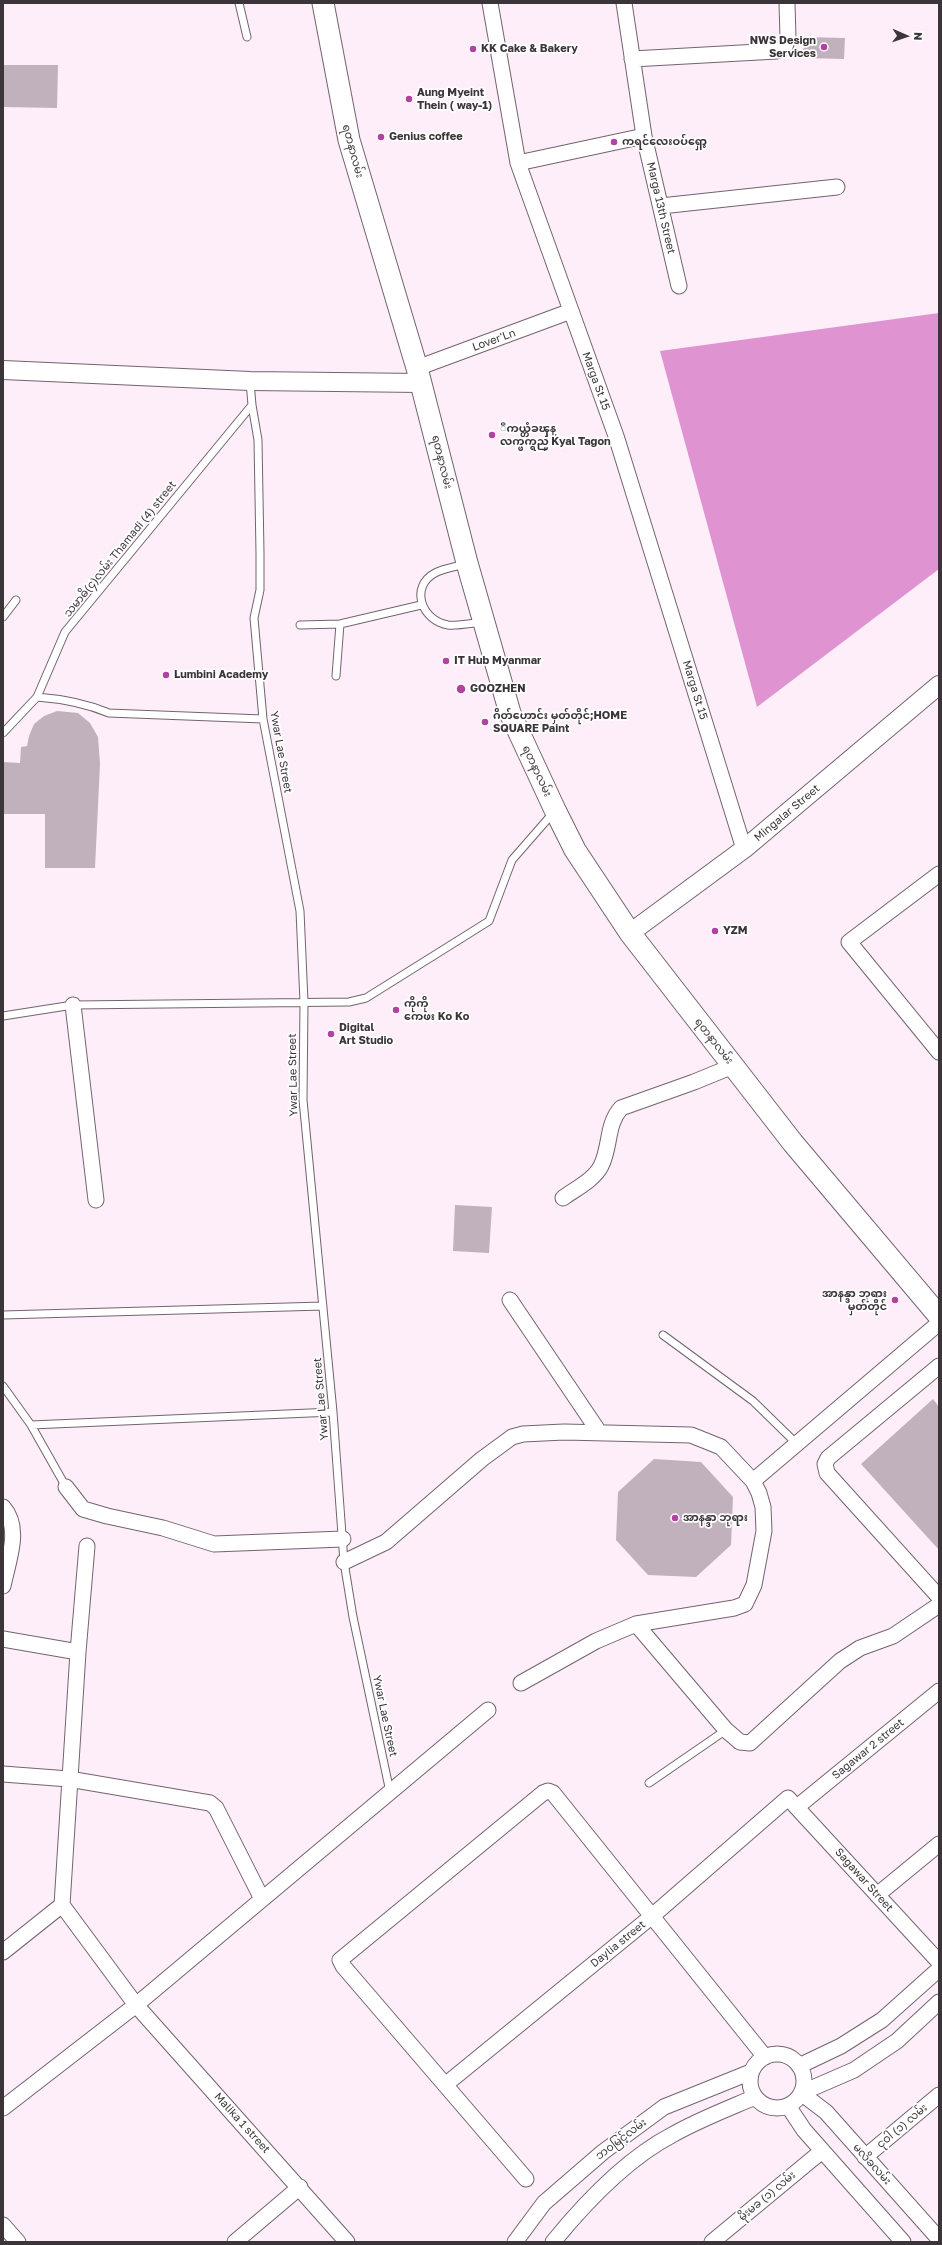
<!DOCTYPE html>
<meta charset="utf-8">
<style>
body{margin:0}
#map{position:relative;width:942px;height:2245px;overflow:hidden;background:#feeefa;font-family:"Golos Text",sans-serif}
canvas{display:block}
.frame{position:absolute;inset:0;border:4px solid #3b353a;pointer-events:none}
.north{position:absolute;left:886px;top:16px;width:40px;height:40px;-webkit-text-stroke:3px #fff;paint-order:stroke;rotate:92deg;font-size:11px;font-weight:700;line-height:16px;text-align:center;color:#3b353a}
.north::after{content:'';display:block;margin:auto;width:14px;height:18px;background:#3b353a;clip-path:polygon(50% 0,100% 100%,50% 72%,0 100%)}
</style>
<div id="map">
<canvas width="942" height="2245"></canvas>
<div class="frame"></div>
<div class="north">N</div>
</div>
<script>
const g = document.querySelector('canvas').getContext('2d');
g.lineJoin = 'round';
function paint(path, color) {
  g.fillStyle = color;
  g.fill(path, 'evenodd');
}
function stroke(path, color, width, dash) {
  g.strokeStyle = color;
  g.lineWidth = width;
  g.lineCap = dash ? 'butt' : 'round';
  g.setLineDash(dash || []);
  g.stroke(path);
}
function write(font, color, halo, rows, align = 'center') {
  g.font = font + ' "Golos Text","Noto Sans Myanmar",sans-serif';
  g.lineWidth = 3.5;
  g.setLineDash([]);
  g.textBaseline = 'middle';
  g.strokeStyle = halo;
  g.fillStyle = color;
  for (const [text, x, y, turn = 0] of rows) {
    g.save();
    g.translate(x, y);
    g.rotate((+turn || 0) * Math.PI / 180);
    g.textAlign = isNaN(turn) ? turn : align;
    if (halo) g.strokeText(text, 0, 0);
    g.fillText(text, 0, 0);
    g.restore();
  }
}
paint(new Path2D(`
 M939,313v256l-182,138 -97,-356z`), '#df93d0');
paint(new Path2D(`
 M804,37l41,1 -1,21 -41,-1z
 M3,65h55l-1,43 -54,-1z
 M57,711l21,2 12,10 8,14 2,27 -5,104h-50v-54h-42v-52l17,1 1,-16 6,-1 2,-10 5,-12 10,-8z
 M455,1205l37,2 -3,46 -36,-2z
 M933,1399l6,8v143l-78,-86z
 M654,1459l47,3 32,35 -2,48 -35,32 -48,-2 -32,-35 2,-48z`), '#c0b1bd');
const service = new Path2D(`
 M239,3l8,34
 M252,405l6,35 2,113v37l-6,28 9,101 37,192 4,91 -1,98 30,312 11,150 9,55 37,175
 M465,564c-10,3 -21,4 -30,9 -26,14 -13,48 13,52 11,1 24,-2 35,-3
 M3,617l13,-17
 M300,625l40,-1 81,-19
 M336,676l4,-52
 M37,697c26,2 48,6 72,16l154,6
 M3,733l34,-36 28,-65 187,-227 -2,-23
 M3,1016l70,-11 276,-3 17,-4 123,-77 23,-61 41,-47
 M3,1315l320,-9
 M663,1335l90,66 44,43
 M3,1386l28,39
 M66,1487l-35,-62 302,-13
 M649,1783l77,-53`);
const minor = new Path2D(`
 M490,3l28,160 98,273 128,413
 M624,3l20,133 35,150
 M632,59l145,-8 8,-4 3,-9 -1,-35
 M518,163l126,-27
 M661,206l176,-19
 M417,368l154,-57
 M939,874l-90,68 90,110
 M73,1005l23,195
 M563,1198c12,-9 31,-18 38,-32 10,-20 5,-41 20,-58l73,-26 39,-16
 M510,1300l89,132
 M939,1366l-111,92 -3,6 2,9 112,124
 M753,1481l186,-158
 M66,1487l17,22 24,7 56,12 51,16 129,-5
 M3,1507c19,21 5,54 0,79
 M344,1562l42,-20 96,-83 30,-22 11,-3 41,-2 127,3 30,12 32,34 6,12 4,14 1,24 -10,54 -9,19 -11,4 -98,16 -40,17 -75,42
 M636,1624l90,106 14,12 10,1 90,-82 20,-13 33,-12 46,-31
 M3,1639l75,13 9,-106
 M3,1774l66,5 141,24 6,5 46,91
 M797,1807l142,-116
 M877,1895l62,-51
 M62,1905l74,100 211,237
 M3,1952l59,-47 16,-253
 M939,2002l-42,39 -43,29 -53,23 25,19 113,127
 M750 2081a27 27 0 1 1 54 0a27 27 0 1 1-54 0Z
 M799,2066l42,-20 41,-26 57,-51
 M445,2085l206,-168 137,-119 151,164
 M788,2106l16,24 99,112
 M3,2108l133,-103 352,-295
 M865,2157l74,-62
 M526,2179l-183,-213 -3,-6 203,-167 5,-2 5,2 212,264
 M3,2225l15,17
 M235,2242l65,-55
 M515,2242l29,-39 59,-51 61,-45 87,-35
 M553,2242c31,-38 75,-84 119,-107 26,-15 55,-26 83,-38
 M712,2242l110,-91`);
const tertiary = new Path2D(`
 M3,370l247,11 171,2
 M630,933l114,-84 195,-164`);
const secondary = new Path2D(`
 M323,3l26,137 68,228 50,195 43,150 45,97 20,40 55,83 163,210 146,173`);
stroke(service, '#72646e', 9);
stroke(minor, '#72646e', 17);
stroke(tertiary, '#72646e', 20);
stroke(secondary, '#72646e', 23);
stroke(service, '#fff', 7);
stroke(minor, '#fff', 15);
stroke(tertiary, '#fff', 18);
stroke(secondary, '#fff', 21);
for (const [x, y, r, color] of [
 [824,47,4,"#b142a0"],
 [473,49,4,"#b142a0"],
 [409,99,4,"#b142a0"],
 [381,137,4,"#b142a0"],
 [614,142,4,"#b142a0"],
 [492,435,4,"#b142a0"],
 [446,661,4,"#b142a0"],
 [166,675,4,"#b142a0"],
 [461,689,5,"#b142a0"],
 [485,722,4,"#b142a0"],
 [715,931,4,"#b142a0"],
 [396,1010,4,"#b142a0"],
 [331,1034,4,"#b142a0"],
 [895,1300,4,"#b142a0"],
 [675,1518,4,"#b142a0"]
]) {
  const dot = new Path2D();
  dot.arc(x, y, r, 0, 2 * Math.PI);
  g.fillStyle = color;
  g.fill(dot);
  stroke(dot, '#fff', 1.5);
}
write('bold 11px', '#3b353a', '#fff', [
 ["NWS Design",816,41,"right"],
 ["Services",816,54,"right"],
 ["KK Cake & Bakery",481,49],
 ["Aung Myeint",417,93],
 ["Thein ( way-1)",417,106],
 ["Genius coffee",389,137],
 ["ကရင်လေးဝပ်ရှော့",622,142],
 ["ဳကယ္တံခၾန္",500,429],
 ["လက္ဖက္ရည္ Kyal Tagon",500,442],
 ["IT Hub Myanmar",454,661],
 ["Lumbini Academy",174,675],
 ["GOOZHEN",470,689],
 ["ဂိတ်ဟောင်း မှတ်တိုင်;HOME",493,716],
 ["SQUARE Paint",493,729],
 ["YZM",723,931],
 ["ကိုကို",404,1004],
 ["ကေဖး Ko Ko",404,1017],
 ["Digital",339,1028],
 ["Art Studio",339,1041],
 ["အာနန္ဒာ ဘုရား",887,1294,"right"],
 ["မှတ်တိုင်",887,1307,"right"],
 ["အာနန္ဒာ ဘုရား",683,1518]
], 'left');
write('11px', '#3b353a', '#fff', [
 ["ရတနာလမ်း",353,151,75],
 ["Marga 13th Street",661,208,77],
 ["Lover'Ln",494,340,-20],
 ["Marga St 15",596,381,70],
 ["ရတနာလမ်း",442,462,76],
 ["သမာဓိ(၄)လမ်း Thamadi (4) street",120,549,-51],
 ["Marga St 15",695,690,73],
 ["Ywar Lae Street",281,752,80],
 ["ရတနာလမ်း",537,771,65],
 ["Mingalar Street",787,813,-40],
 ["ရတနာလမ်း",714,1041,52],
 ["Ywar Lae Street",293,1075,-91],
 ["Ywar Lae Street",321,1399,-95],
 ["Ywar Lae Street",385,1716,78],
 ["Sagawar 2 street",868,1749,-39],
 ["Sagawar Street",864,1880,48],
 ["Daylia street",618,1944,-39],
 ["Malika 1 street",242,2123,48],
 ["ငုဝါ (၁) လမ်း",902,2126,-40],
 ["ဘ၀မြင့်လမ်း",621,2139,-37],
 ["မလိခလမ်း",872,2164,48],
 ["မိုးမခ (၁) လမ်း",767,2196,-40]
]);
</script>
